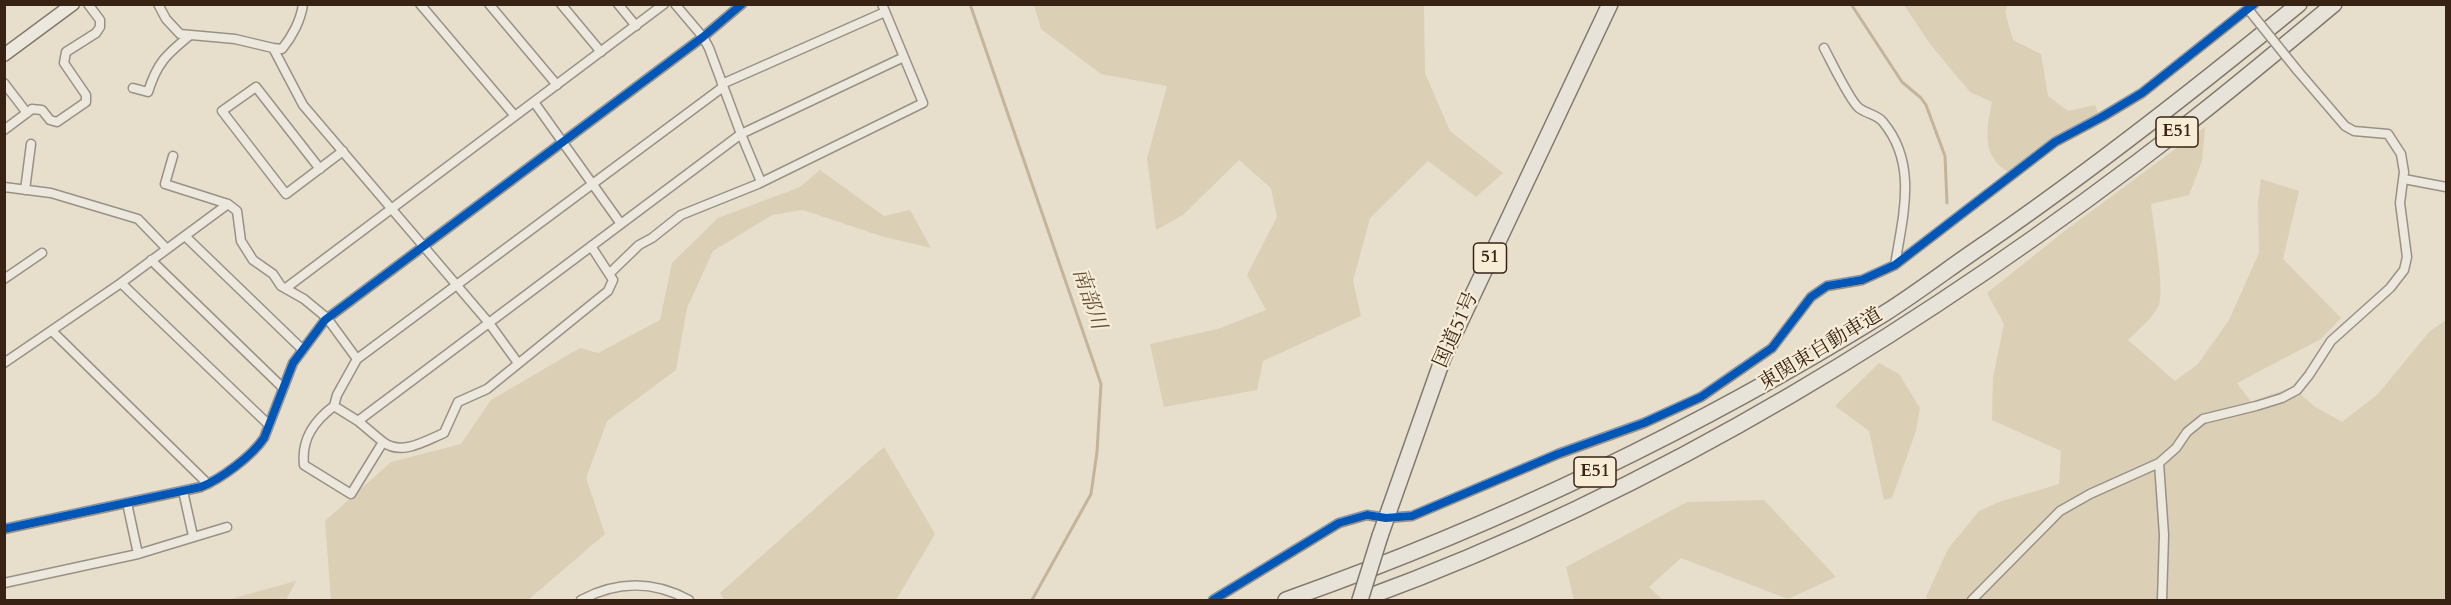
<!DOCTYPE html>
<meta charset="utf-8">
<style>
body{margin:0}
#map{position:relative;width:2451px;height:605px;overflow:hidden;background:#e7dfcc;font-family:Cardo,serif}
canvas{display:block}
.frame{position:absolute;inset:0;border:6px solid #382213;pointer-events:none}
</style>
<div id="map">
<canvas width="2451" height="605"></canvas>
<div class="frame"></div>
</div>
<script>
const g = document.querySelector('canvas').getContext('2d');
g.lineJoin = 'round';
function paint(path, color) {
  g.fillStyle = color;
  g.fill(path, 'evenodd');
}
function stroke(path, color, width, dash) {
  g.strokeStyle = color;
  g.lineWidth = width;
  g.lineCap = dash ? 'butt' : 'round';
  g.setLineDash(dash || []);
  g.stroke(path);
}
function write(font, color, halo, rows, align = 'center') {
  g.font = font + ' Cardo,"Noto Serif JP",serif';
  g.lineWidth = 4.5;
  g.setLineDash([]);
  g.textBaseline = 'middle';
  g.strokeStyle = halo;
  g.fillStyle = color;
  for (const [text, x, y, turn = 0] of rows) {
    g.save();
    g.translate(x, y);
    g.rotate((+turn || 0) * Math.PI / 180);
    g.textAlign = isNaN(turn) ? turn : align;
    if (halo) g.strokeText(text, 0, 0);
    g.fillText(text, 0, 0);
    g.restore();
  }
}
paint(new Path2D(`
 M1034,5h390l1,68 25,58 53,42 -27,24 -48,-36 -58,57 -17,63 8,35 -98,45 -6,29 -93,17 -14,-63 68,-15 48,-19 -19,-35 30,-58 -6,-29 -32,-28 -56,55 -27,15 -9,-72 20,-72 -66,-12 -60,-45z
 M1904,5h104l-3,7 8,28 28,14 7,42 20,15 27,-6 4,10 -39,19 -50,39c-29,-16 -24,-43 -18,-71l-22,-10 -40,-48z
 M2205,127l-3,34 -13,34 -38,9c2,19 14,86 8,101 -6,13 -21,25 -31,35l47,41 23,-17 31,-44 30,-67 -1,-50 3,-24 38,12 -16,68 58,59 -20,21 -84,44 14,19 41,-15 22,19 28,16 36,-28 51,-62 17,-12v280h-518l-2,-3 22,-48 31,-38 20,-9 60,-18 2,-33 -69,-31 1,-42 11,-54 -17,-31 79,-63z
 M820,170l64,46 26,-6 21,38 -50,-12 -78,-26 -31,5 -59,36 -26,57 -11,62 -69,51 -21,57 19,56 -77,66h-197l-6,-79 66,-59 70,-18 30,-44 89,-52 18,5 62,-33 12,-57 46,-45 82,-31z
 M1879,363l20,11 21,34 -4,23 -24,67 -8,2 -15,-69 -34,-25z
 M884,447l51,87 -39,66h-172l-4,-7z
 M1764,500l72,77 -48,22 -107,-41 -32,29 14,13h-89l-8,-33 121,-65z
 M296,581l-10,19h-59z`), '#dbcfb5');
stroke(new Path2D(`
 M970,4l131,380 -4,68 -6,42 -59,106
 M1851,4l51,78 19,16 5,7 19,51 2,47`), '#c3b49b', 3);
const street = new Path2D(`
 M158,4l8,15 14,15 55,5 38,9 30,57 186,218 29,40
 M420,4l95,112
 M489,4l68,81
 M561,4l40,48
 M618,4l18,22
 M273,48l9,1c10,-12 19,-29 21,-45
 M1824,48c7,13 26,53 35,60 8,6 19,7 24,14 35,42 20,93 12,143
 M4,83l23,30
 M722,84l163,-72
 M133,88l15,4c9,-29 18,-37 41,-56
 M534,102l87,122
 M4,130l28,-21 10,1 8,10 7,2 29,-20v-7l-22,-32 2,-11 30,-19 4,-6v-7l-12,-16
 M173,156l-8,28 63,20 9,7 4,30 12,19 20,14 8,12 23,13 23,19 30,41 366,-272
 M320,169l-64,-82 -34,24 64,83 57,-43
 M2404,179l42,8
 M761,182l-20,-48 163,-77
 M4,187l47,6 87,26 29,30
 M25,190l6,-46
 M185,236l118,114
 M151,260l131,127
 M610,273l29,-28 13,-7 29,-23 77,-31 165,-81 -41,-99
 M4,279l38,-26
 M121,283l148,142
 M286,288l378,-284
 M52,331l156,153
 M4,363l117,-80 107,-79
 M334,406l3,-11 20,-36
 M358,421l383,-287 -32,-86 -6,-11 -28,-33
 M383,442l-32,52 -47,-29c-3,-26 10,-44 30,-59l24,15 25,21c19,14 42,-1 61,-9l14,-31 29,-13 121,-98 5,-11 -22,-34
 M2159,463l5,72 -2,65
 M183,491l10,45
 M127,503l11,51
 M4,529l197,-42c20,-8 51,-31 63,-49l29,-75 32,-43 378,-283 39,-33
 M4,583l134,-29 89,-27
 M581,600c36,-19 71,-20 108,0
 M1213,600l126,-77 28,-8 19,3 26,-2 146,-62 86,-31 57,-26 71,-49 39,-51 16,-11 35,-6 33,-15 160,-123 47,-25 40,-24 112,-89
 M1972,600l88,-89 30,-17 69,-31 17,-15 11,-16 16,-13 53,-13 26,-8 15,-8 12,-15 22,-34 59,-53 14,-18 3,-13 -7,-54 4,-31 -3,-18 -13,-20 -34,-3 -9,-5 -48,-56`);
const secondary = new Path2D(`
 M4,55l69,-51`);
const highway = new Path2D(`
 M1380,536l63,-178 167,-354
 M1286,600c209,-74 410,-170 599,-287 30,-19 59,-41 88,-61 113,-77 220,-161 326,-248
 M1360,600c300,-109 575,-280 826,-475 50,-39 99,-80 148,-121`);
stroke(street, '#999185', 11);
stroke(secondary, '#80786d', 15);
stroke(highway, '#80786d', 18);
stroke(street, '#ece8de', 8);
stroke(secondary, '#ece8de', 12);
stroke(highway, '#e8e3d9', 15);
const streetBridge = new Path2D(`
 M2248,9l49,61`);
const highwayBridge = new Path2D(`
 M1360,600l20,-64`);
stroke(streetBridge, '#999185', 11, []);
stroke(highwayBridge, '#80786d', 18, []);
stroke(streetBridge, '#ece8de', 8);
stroke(highwayBridge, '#e8e3d9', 15);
stroke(new Path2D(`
 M4,529l197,-42c20,-8 51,-31 63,-49l29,-75 32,-43 378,-283 39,-33
 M1213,600l126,-77 28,-8 19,3 26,-2 146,-62 86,-31 57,-26 71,-49 39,-51 16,-11 35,-6 33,-15 160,-123 47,-25 40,-24 112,-89`), '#0057b8', 8);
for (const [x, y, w] of [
 [2177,132,42],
 [1490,258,33],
 [1595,472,42]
]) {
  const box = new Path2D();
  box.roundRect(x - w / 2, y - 15, w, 30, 4.5);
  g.fillStyle = '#f7edd7';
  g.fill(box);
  stroke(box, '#382213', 1.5);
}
write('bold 18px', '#382213', null, [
 ["E51",2177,132],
 ["51",1490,258],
 ["E51",1595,472]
]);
write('20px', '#382213', '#f7edd7', [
 ["国道51号",1457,330,-66],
 ["東関東自動車道",1821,350,-31]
]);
write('italic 21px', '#634e3b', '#f7edd7', [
 ["南部川",1088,299,71]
]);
</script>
